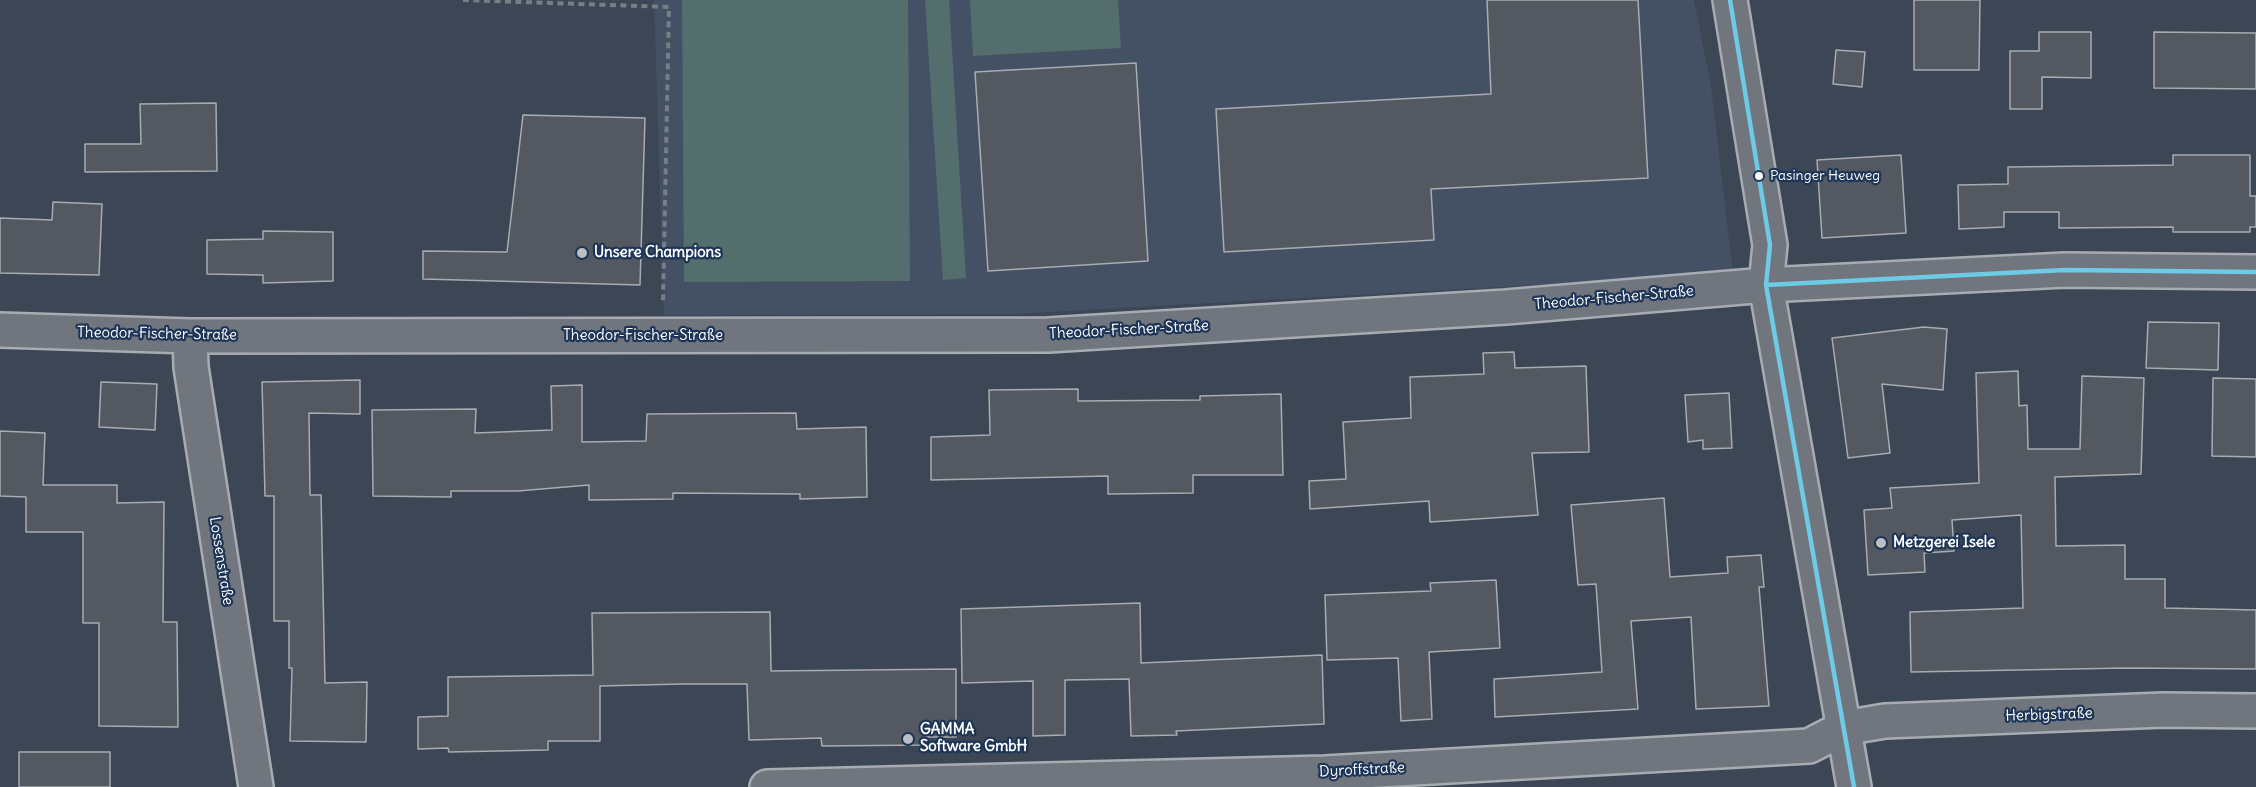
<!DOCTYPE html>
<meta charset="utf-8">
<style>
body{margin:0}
canvas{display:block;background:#3c4654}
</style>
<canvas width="2256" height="787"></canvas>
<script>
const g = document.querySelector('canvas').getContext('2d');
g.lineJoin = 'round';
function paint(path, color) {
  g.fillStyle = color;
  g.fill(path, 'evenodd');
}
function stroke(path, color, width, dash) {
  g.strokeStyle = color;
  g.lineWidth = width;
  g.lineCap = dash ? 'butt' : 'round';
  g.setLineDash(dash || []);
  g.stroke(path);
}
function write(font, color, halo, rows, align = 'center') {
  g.font = font + ' Delius,sans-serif';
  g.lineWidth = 4.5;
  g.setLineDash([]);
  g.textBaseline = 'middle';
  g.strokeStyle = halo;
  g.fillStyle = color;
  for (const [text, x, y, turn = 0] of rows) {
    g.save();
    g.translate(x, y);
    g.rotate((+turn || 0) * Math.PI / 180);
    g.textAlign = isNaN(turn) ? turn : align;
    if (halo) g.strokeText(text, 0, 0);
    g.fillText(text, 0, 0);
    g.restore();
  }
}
paint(new Path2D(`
 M654,0h1040l17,86 22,188 -720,40 -349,1z`), '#445164');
paint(new Path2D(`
 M682,0h226l2,281 -226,1z
 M925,0h24l17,278 -23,2z
 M970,0h148l3,48 -148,8z`), '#536e6d');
const building = new Path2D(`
 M1487,0h151l10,178 -217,11 3,51 -210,12 -8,-143 275,-15z
 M1914,0h66l-1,70h-65z
 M2039,32h52v46l-49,-1v32h-32v-58h29z
 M2154,32l102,1v56l-102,-1z
 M1836,50l29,2 -3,35 -29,-3z
 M1136,63l12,198 -160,10 -13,-199z
 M216,103l1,68 -132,1v-28h56l-1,-40z
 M523,115l122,3 -5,167 -217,-6v-28l84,1z
 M1901,155l5,78 -84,5 -5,-78z
 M2173,155h77v41h6v31h-6v5h-77v-5l-114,1v-16h-55v15l-45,2 -1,-44 50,-1v-17l165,-2z
 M53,202l49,2 -3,71 -99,-2v-55l52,2z
 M263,231l70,1v49l-70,2v-8l-56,-1v-34l56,-1z
 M2148,322l71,1 -1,47 -72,-2z
 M1924,327l23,2 -4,61 -61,-6 8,69 -42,5 -16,-120z
 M1514,352l1,16 71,-2 3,86 -57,1 6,62 -108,7 -1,-21 -119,8 -1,-28 37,-2 -3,-57 68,-4 -1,-41 74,-3 -1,-21z
 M2018,371l1,35 8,-1 1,44h52l2,-73 62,2 -3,96 -86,3 1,69 69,-1v34h40v29l91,2v59l-130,-1 -215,4 -1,-60 113,-4 -2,-93 -69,5 2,31 -30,2 1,19 -57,3 -4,-65 28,-2 -2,-20 89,-5 -3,-110z
 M2213,378l43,1v78l-44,-1z
 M360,380v34l-51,-1 1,82h11l4,188 42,-1 -1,60 -76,-1 2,-73h-3v-47h-15v-125h-9l-3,-114z
 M101,382l56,2 -2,46 -56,-3z
 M582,385v57l64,-1 1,-27 149,-1 1,16 69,-2 1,70 -67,2v-5l-127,-1v6l-84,1v-15l-71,6h-67v6l-78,-1 -1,-86 104,-1 -1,24 77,-3 -1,-44z
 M1078,389v12l122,-1v-4l81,-2 2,81h-90v18l-85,1v-18l-177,4v-43l59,-2 -1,-45z
 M1729,393l3,55 -29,1v-9l-15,2 -3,-47z
 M0,431l45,2 -2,52h74v18l47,-1 -1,120h14l1,105 -79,-1v-103h-16v-91h-57v-35l-26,-1z
 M1664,498l6,79 58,-4 -1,-16 34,-2 3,32h-5l10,119 -73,3 -5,-92 -60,4 7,88 -143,8 -1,-38 108,-7 -6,-88 -18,1 -7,-80z
 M1496,580l4,68 -71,4 3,67 -31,2 -3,-63 -71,2 -2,-65 106,-4 -1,-8z
 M1140,603l1,60 181,-8 2,69 -148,7 1,4 -46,1 -2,-57 -64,1v55l-32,1v-55l-71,2 -1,-74z
 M770,612l1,59 185,-2v68h-31v8l-103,1 -1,-8 -72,2 -2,-56h-65l-82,2v55h-52v9l-99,2 -1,-4 -30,1v-32l30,-1v-39l145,-2 -1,-62z
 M19,752h91v35h-91z`);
paint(building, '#545961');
stroke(building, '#a7acb2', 1.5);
const minor = new Path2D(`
 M1730,0l40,245 -4,40 88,502
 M0,330l190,6 858,-1 458,-28 260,-22 299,-15 191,2
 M190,336l1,31 65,420
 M767,787l558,-14 484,-27 35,-18 41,-7 278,-11 93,1`);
stroke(minor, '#a7acb2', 38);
stroke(new Path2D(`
 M463,0l206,7 -6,294`), '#787e86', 4, [6, 4.5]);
stroke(minor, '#70757e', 33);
stroke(new Path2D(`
 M1730,0l40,245 -4,40 88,502
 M1766,285l299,-15 191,2`), '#6dcbe6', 4.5);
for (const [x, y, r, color] of [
 [1759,176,5,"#fff"],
 [582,253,6,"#bbbec3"],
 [1881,543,6,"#bbbec3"],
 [908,739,6,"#bbbec3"]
]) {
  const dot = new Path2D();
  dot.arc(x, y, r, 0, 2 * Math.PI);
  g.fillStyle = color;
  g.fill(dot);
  stroke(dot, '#1d3557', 2);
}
write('14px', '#fff', '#1d3557', [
 ["Pasinger Heuweg",1770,176]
], 'left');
write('bold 15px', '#fff', '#1d3557', [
 ["Unsere Champions",594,253],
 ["Metzgerei Isele",1893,543],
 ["GAMMA",920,730],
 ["Software GmbH",920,747]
], 'left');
write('15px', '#fff', '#1d3557', [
 ["Theodor-Fischer-Straße",1614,298,-5],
 ["Theodor-Fischer-Straße",1129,330,-3],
 ["Theodor-Fischer-Straße",157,334,1],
 ["Theodor-Fischer-Straße",643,336],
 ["Lossenstraße",221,561,81],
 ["Herbigstraße",2049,715,-2],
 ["Dyroffstraße",1362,770,-3]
]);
</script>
